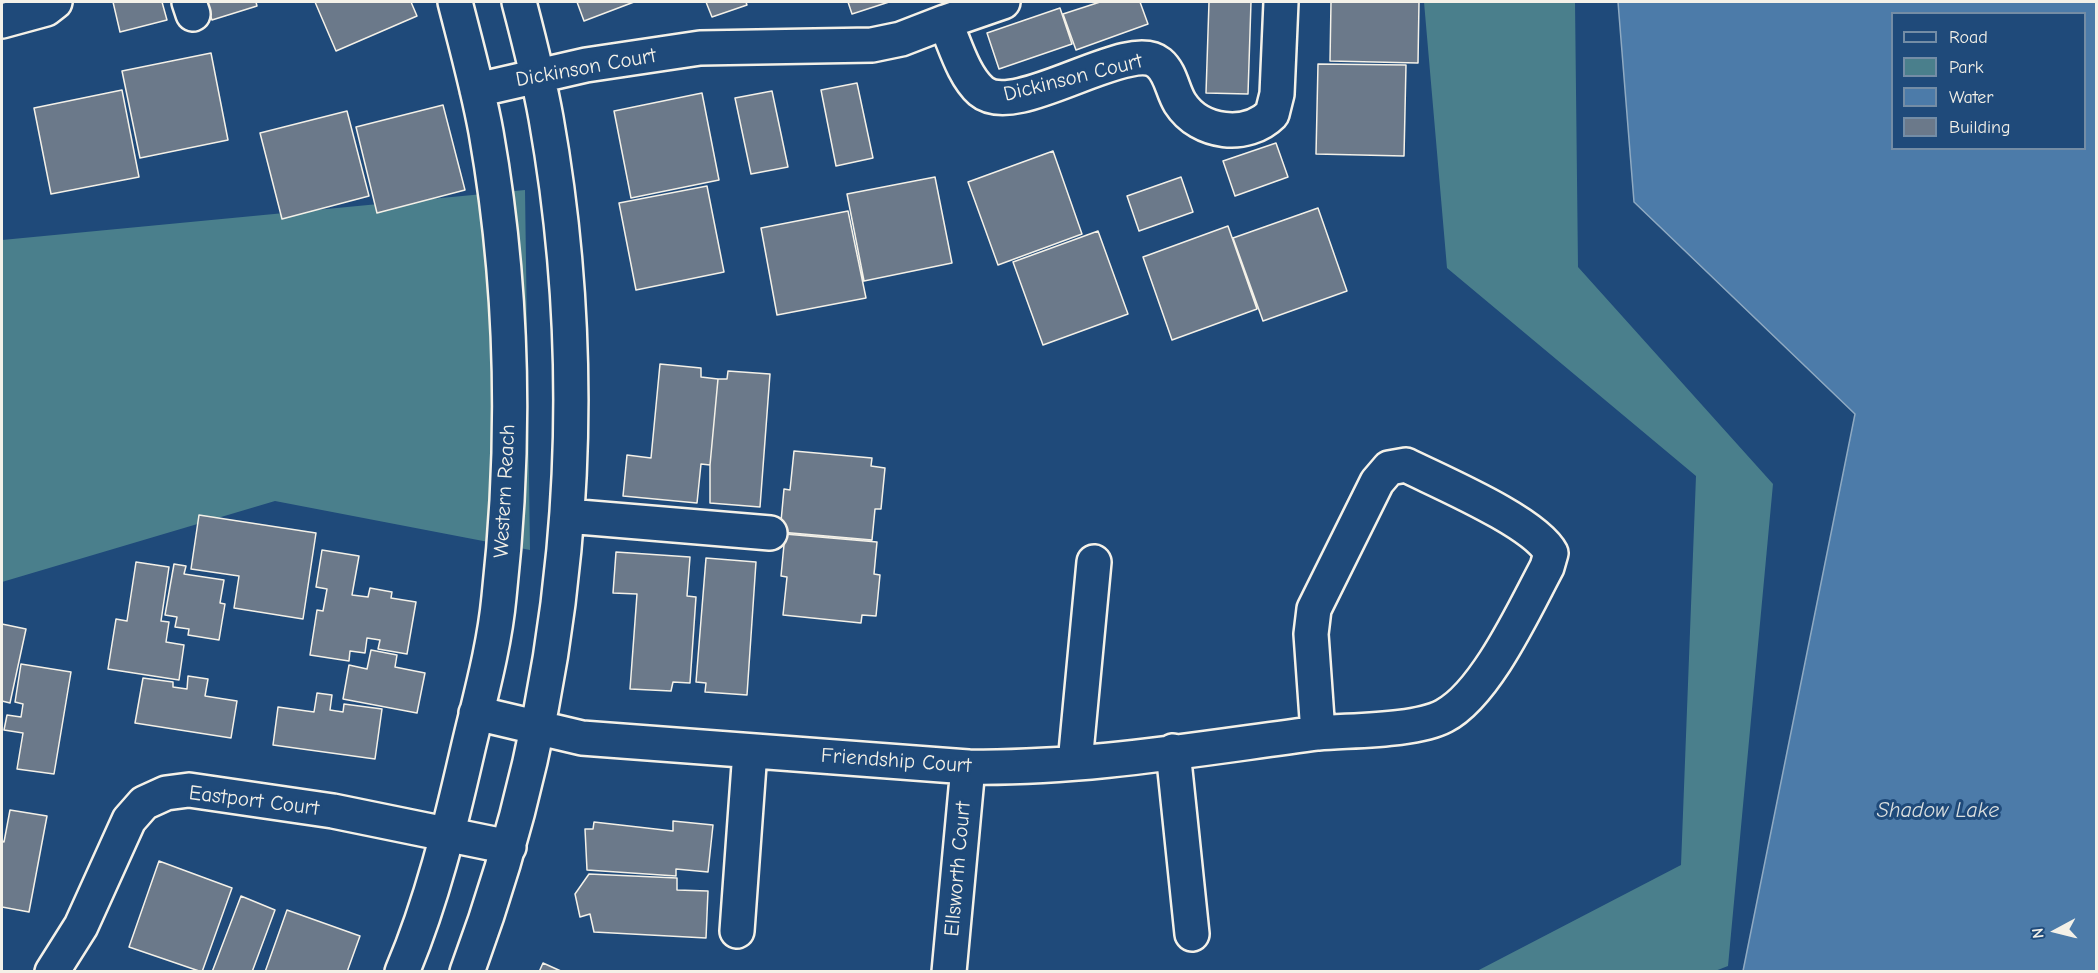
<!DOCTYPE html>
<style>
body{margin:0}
#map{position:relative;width:2098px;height:973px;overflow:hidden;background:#1f4a7a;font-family:"Comic Neue",sans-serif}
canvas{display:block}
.frame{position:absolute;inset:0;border:3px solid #f4f1e8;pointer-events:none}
.legend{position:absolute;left:1891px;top:12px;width:195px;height:138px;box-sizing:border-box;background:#1f4a7a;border:2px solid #748da6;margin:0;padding:8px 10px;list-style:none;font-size:18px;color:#f4f1e8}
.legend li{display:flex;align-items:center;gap:12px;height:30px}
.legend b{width:30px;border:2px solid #748da6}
.north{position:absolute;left:2026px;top:901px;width:60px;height:60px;-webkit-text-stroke:4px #1f4a7a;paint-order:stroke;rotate:263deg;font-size:16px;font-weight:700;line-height:24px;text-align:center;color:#f4f1e8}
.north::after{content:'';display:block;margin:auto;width:21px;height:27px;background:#f4f1e8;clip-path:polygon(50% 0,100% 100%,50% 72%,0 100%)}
</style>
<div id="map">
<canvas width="2098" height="973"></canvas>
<div class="frame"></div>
<ul class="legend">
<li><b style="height:8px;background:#1f4a7a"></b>Road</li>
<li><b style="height:16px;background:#4a7f8c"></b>Park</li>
<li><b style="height:16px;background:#4c7ba9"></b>Water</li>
<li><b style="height:16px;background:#6b798a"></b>Building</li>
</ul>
<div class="north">N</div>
</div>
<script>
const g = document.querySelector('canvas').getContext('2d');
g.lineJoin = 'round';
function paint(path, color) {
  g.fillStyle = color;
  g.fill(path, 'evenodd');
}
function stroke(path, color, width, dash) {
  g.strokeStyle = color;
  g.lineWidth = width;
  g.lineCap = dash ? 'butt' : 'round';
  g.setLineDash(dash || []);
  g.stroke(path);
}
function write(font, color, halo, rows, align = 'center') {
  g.font = font + ' "Comic Neue",sans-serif';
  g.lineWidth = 6;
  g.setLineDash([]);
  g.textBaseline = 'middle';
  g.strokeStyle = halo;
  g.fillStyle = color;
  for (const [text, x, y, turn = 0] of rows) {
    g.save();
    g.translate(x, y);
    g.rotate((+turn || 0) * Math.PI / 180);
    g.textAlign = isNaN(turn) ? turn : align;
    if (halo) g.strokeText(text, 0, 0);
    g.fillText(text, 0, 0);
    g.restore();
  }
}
paint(new Path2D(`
 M1424,2h151l3,265 195,217 -45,482 -13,5h-238l204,-106 15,-389 -249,-208z
 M525,190l5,360 -255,-49 -273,81v-342z`), '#4a7f8c');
const water = new Path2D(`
 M1618,2h478v969h-353l112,-557 -221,-212zM1892,14h192v134h-192z`);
paint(water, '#4c7ba9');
stroke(water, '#8faac2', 1.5);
const building = new Path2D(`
 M113,2h49l5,18 -47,12z
 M206,2h50l1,4 -45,14z
 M315,2h96l6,14 -81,35z
 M577,2h57l-50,19z
 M706,2h40l1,3 -35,12z
 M848,2h41l-37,12z
 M1100,2h40l8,22 -72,26 -13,-36z
 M1209,2h42l-3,92 -42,-1z
 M1331,2h88l-1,61 -88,-2z
 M1060,8l12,36 -73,25 -12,-36z
 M211,53l17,87 -88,18 -18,-87z
 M1318,64l88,1 -2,91 -88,-2z
 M857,83l16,75 -37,8 -15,-76z
 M122,90l17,87 -88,17 -17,-86z
 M772,91l16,76 -37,7 -16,-76z
 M702,93l17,87 -88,18 -17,-87z
 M443,105l22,85 -88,23 -21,-86z
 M347,111l22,85 -87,23 -22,-86z
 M1276,143l12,34 -53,19 -12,-35z
 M1053,151l29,83 -84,31 -30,-83z
 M935,177l17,86 -88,18 -17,-87z
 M1181,177l12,35 -54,19 -12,-35z
 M707,186l17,86 -88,18 -17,-87z
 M1318,208l29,83 -84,30 -30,-83z
 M848,211l18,87 -89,17 -16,-87z
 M1228,226l29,83 -85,31 -29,-83z
 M1098,231l30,83 -85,31 -30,-83z
 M660,364l41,4v9l17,2 -8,86 -9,-1 -4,39 -74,-7 4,-41 24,3z
 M728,371l42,3 -10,133 -50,-4v-38l8,-86h9z
 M794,451l78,7 -1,8 14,2 -4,41h-6l-3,31 -92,-8 4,-43 6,1z
 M199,515l117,18 -13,86 -69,-11 5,-32 -48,-7z
 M785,534l92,8 -3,32 6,1 -4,41 -14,-1 -1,8 -78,-8 4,-38 -6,-1z
 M322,550l37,6 -7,39 16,2 2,-9 22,4 -1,6 25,4 -9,52 -29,-5 2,-9 -13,-2 -2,15 -15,-2 -1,10 -39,-6 7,-45 6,1 4,-22 -11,-2z
 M616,552l74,5 -3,39 9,1 -6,86 -17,-1 -2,9 -41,-2 7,-95 -24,-1z
 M706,558l50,4 -9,133 -42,-3 1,-9 -10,-1z
 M136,562l33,5 -8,54 8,1 -3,20 18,3 -5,35 -71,-11 8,-50 11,2z
 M174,564l12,2 -2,8 40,6 -4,23 5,1 -6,36 -31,-5 1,-6 -14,-2 2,-10 -12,-2z
 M2,624l24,5 -16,74 -8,-2z
 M371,650l26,5 -2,12 30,6 -8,40 -74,-14 6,-34 18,4z
 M21,664l50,8 -17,102 -37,-5 6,-36 -19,-3 3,-15 14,2 2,-13 -8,-2z
 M188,676l20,3 -3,17 32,5 -6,37 -96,-15 8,-45 30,4v5l14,2z
 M317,693l15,2 -2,15 13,2 1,-8 38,5 -7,50 -102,-14 5,-38 36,5z
 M10,810l37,6 -18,96 -27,-5v-66l2,1z
 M673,821l40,4 -5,47 -32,-3v7l-89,-6 -2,-41h8l1,-7 79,9z
 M159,861l73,27 -30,84 -73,-25z
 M589,874l88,4v12l31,1 -2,47 -112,-6 -4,-18 -10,3 -5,-23z
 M241,896l34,14 -23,62h-40z
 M287,910l73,26 -13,36h-82z
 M543,963l20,9h-24z`);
paint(building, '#6b798a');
stroke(building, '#f4f1e8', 1.5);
const minor = new Path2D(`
 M189,2l4,12
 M1003,2l-58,20c10,22 18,53 36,69 35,30 147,-54 178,-28 12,10 13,27 21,40 20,31 67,36 92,11l5,-20 4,-92
 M2,21l44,-12 9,-7
 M477,90l109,-25 114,-17 172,-3 29,-6 44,-17
 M1406,465c34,17 129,57 145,88l-4,14c-22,41 -61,127 -103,149 -28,15 -93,14 -126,17l-7,-99 3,-25 63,-127 12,-14z
 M567,516l203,17
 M476,713l106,25 386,29c116,2 234,-19 350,-34
 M1173,751l19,183
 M1075,763l19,-201
 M737,931l13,-180
 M52,972l29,-46 48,-106 15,-17 22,-10 23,-3 144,21 176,36
 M402,972c30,-71 48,-145 65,-219 12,-52 27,-103 32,-156 17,-154 14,-312 -13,-465 -8,-44 -20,-87 -31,-130
 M467,972c102,-274 130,-566 79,-854 -7,-39 -17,-78 -27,-116
 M949,972l19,-205`);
stroke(minor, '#f4f1e8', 38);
stroke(minor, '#1f4a7a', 33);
write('21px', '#f4f1e8', '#1f4a7a', [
 ["Dickinson Court",586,68,-10],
 ["Dickinson Court",1073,78,-14],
 ["Western Reach",505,491,-87],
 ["Friendship Court",896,761,4],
 ["Eastport Court",254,801,7],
 ["Ellsworth Court",958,869,-85]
]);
write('italic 22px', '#dbdfdf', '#1f4a7a', [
 ["Shadow Lake",1938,811]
]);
</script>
